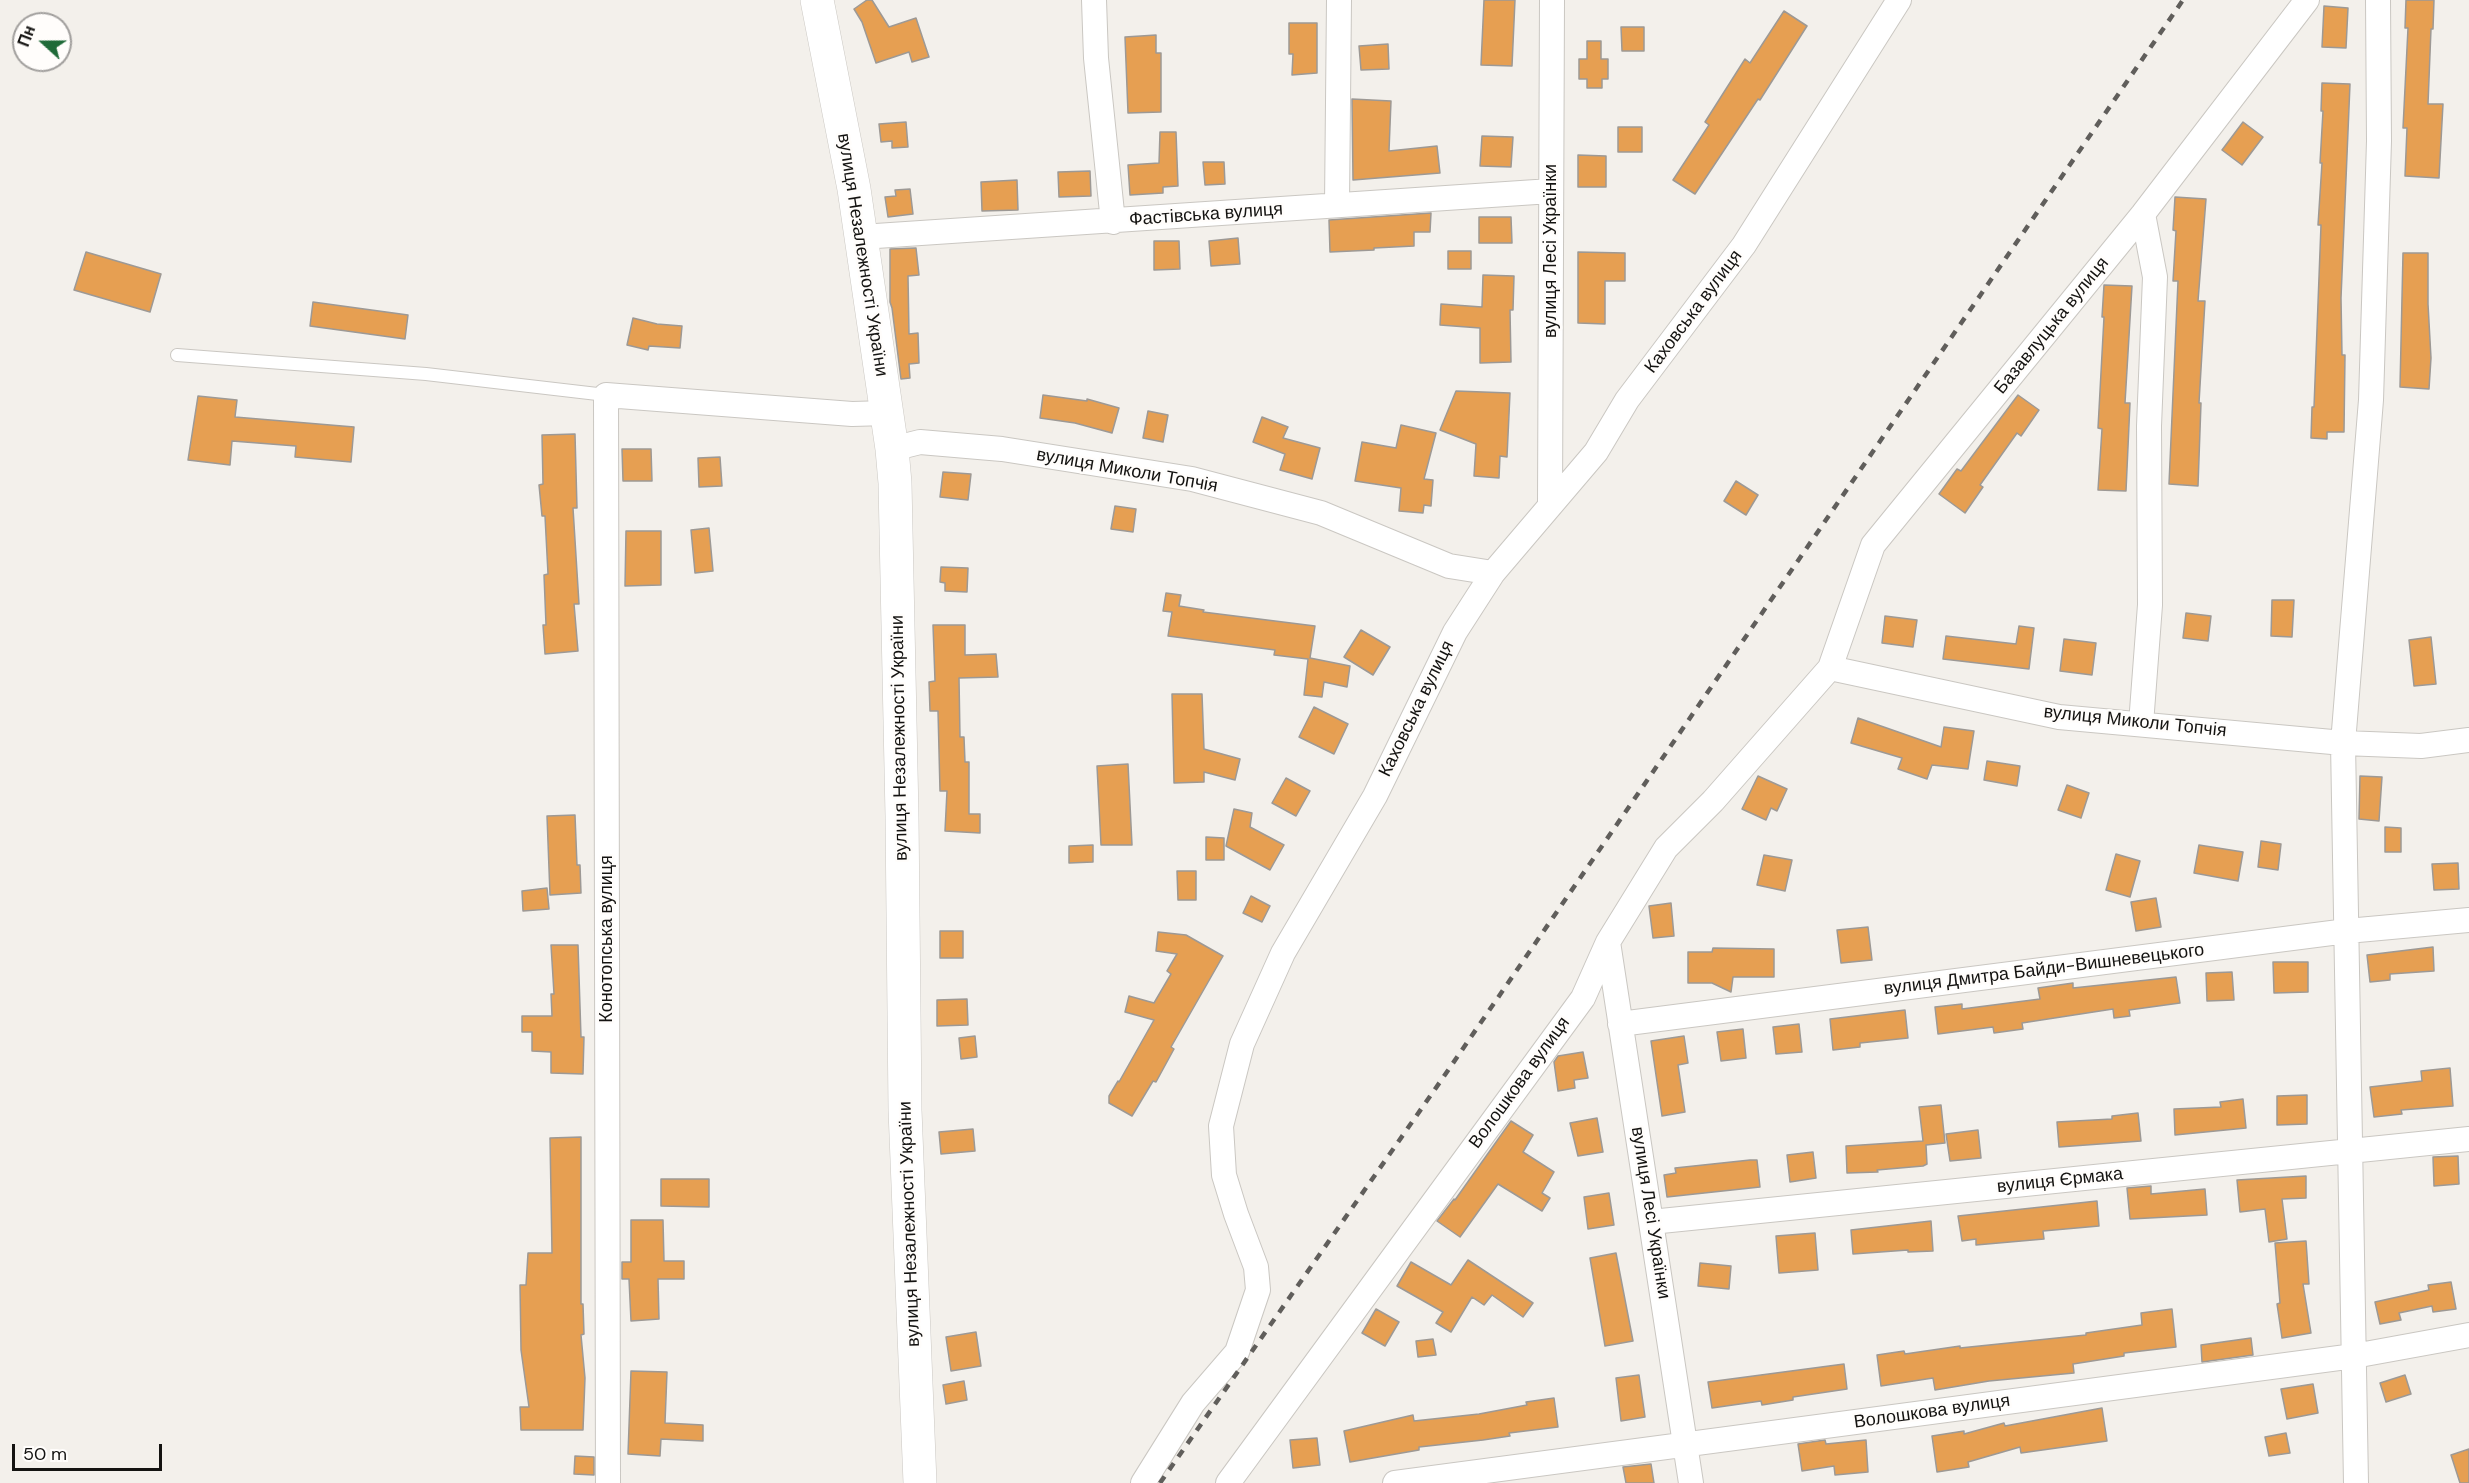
<!DOCTYPE html>
<meta charset="utf-8">
<style>
body{margin:0}
#map{position:relative;width:2469px;height:1483px;overflow:hidden;background:#f3f0eb;font-family:"DM Sans",sans-serif}
canvas{display:block}
.north{position:absolute;left:12px;top:12px;width:60px;height:60px;box-sizing:border-box;background:#fffdfb;border:2px solid #a19f9d;border-radius:50%;rotate:291deg;font-size:16px;font-weight:700;line-height:24px;text-align:center;color:#141311}
.north::after{content:'';display:block;margin:auto;width:21px;height:27px;background:#1f6a38;clip-path:polygon(50% 0,100% 100%,50% 72%,0 100%)}
.scale{position:absolute;left:12px;top:1444px;width:150px;height:27px;box-sizing:border-box;border:3px solid #141311;border-top:0;padding-left:8px;font-size:18px;line-height:21px;white-space:nowrap;color:#141311;-webkit-text-stroke:4px #fffdfb;paint-order:stroke}
</style>
<div id="map">
<canvas width="2469" height="1483"></canvas>
<div class="north">Пн</div>
<div class="scale">50 m</div>
</div>
<script>
const g = document.querySelector('canvas').getContext('2d');
g.lineJoin = 'round';
function paint(path, color) {
  g.fillStyle = color;
  g.fill(path, 'evenodd');
}
function stroke(path, color, width, dash) {
  g.strokeStyle = color;
  g.lineWidth = width;
  g.lineCap = dash ? 'butt' : 'round';
  g.setLineDash(dash || []);
  g.stroke(path);
}
function write(font, color, halo, rows, align = 'center') {
  g.font = font + ' "DM Sans",sans-serif';
  g.lineWidth = 5;
  g.setLineDash([]);
  g.textBaseline = 'middle';
  g.strokeStyle = halo;
  g.fillStyle = color;
  for (const [text, x, y, turn = 0] of rows) {
    g.save();
    g.translate(x, y);
    g.rotate((+turn || 0) * Math.PI / 180);
    g.textAlign = isNaN(turn) ? turn : align;
    if (halo) g.strokeText(text, 0, 0);
    g.fillText(text, 0, 0);
    g.restore();
  }
}
const building = new Path2D(`
 M867,0h5l17,27 27,-9 13,39 -17,5 -3,-10 -33,11 -14,-41 -8,-13z
 M1484,0h31l-3,66 -31,-1z
 M2406,0h28l-1,29h-2l-3,75h15l-4,74 -34,-2 2,-48h-4l5,-100h-3z
 M2324,6l24,2 -2,40 -24,-1z
 M1784,11l23,15 -47,74 -2,-1 -63,95 -22,-14 36,-55 -4,-3 40,-63 5,4z
 M1289,23h28v50l-25,2 1,-21h-4z
 M1621,27h23v24h-22z
 M1156,35v18h5v59l-33,1 -3,-76z
 M1587,41h14v18h7v20h-6v9h-15v-9h-8v-20h8z
 M1388,44l1,25 -28,1 -2,-24z
 M2322,83l28,1 -9,214 1,57h3l-1,77h-17v7l-16,-1 1,-31h2l7,-182h-3l4,-62h-2l3,-52h-2z
 M1352,99l39,2 -2,50 48,-5 3,27 -87,7z
 M906,122l2,25 -16,1v-7l-11,1 -2,-18z
 M2243,122l20,15 -21,28 -20,-15z
 M1618,127h24v25h-24z
 M1160,132h16l2,54 -15,1v6l-33,2 -2,-30 31,-2z
 M1482,136l31,1 -2,30 -31,-1z
 M1578,155l28,1v31h-28z
 M1203,162h21l1,22 -20,1z
 M1090,171l1,25 -32,1 -1,-25z
 M1017,180l1,30 -36,1 -1,-29z
 M910,189l3,25 -25,3 -3,-20 11,-1 -1,-6z
 M2175,197l31,2 -8,102h7l-6,102h2l-3,83 -29,-2 9,-203h-5l3,-50 -3,-1z
 M1431,213l-1,19h-16v14l-40,2v2l-44,2 -1,-32z
 M1479,217h32l1,26h-33z
 M1238,238l2,26 -29,2 -2,-25z
 M1154,241h25l1,28 -26,1z
 M916,248l3,27 -11,1 1,58 9,-1 1,30 -10,1 1,14 -9,1 -9,-71 -2,-6v-53z
 M1448,251h23v18h-23z
 M86,252l75,22 -11,38 -76,-22z
 M1578,252l47,1v28h-20v43l-27,-1z
 M2403,253h25v51l3,54 -2,31 -29,-2z
 M1483,275l31,1 -1,34h-3l1,52 -31,1v-35l-40,-3 1,-21 41,3z
 M2104,285l28,1 -7,117h5l-4,88 -28,-1 4,-61 -4,-1 6,-111h-2z
 M313,302l95,13 -3,24 -95,-13z
 M633,318l24,6 25,2 -2,22 -31,-2 -1,4 -21,-5z
 M1456,391l54,2 -3,64 -7,-1 -1,22 -25,-2 2,-32 -36,-14z
 M1043,395l44,6v-2l32,9 -7,25 -37,-10 -35,-5z
 M2018,395l21,15 -18,26 -4,-3 -37,52 3,2 -18,26 -26,-19 18,-25 4,2z
 M198,396l39,4 -2,17 119,10 -3,35 -56,-5 1,-11 -64,-5 -2,24 -42,-5z
 M1148,411l20,4 -5,27 -20,-4z
 M1262,417l26,10 -5,11 37,10 -8,31 -32,-9 5,-16 -32,-12z
 M1401,425l35,8 -12,46 9,1 -2,26 -7,-1 -1,8 -24,-2 2,-23 -46,-7 7,-39 34,6z
 M575,434l2,74h-4l6,96h-5l4,47 -33,3 -2,-29h3l-2,-50 4,-1 -3,-58h-3l-3,-31 4,-1 -1,-49z
 M622,449h29l1,32h-29z
 M720,457l2,29 -23,1 -1,-29z
 M943,472l28,2 -3,26 -28,-3z
 M1736,481l22,14 -12,20 -22,-14z
 M1115,506l21,3 -3,23 -22,-3z
 M709,528l4,43 -18,2 -4,-43z
 M626,531h35v54l-36,1z
 M941,567l27,1 -1,24 -22,-1v-8l-5,-1z
 M1166,593l15,2 -2,11 25,4 -1,2 112,14 -5,32 40,8 -3,21 -23,-5 -2,15 -18,-2 4,-36 -34,-4 1,-5 -107,-14 4,-24 -9,-1z
 M2272,600h22l-2,37 -21,-1z
 M2186,613l25,3 -3,25 -25,-3z
 M1885,616l32,4 -4,27 -31,-4z
 M933,625h32v30l31,-1 2,23 -39,1 1,59h4l1,25h4v52h11v19l-35,-2 2,-40h-7l-2,-80h-8l-1,-29 6,-1z
 M2019,626l15,2 -5,41 -86,-10 3,-23 70,8z
 M1361,630l29,17 -17,28 -29,-18z
 M2431,637l5,47 -22,2 -5,-46z
 M2064,639l32,4 -4,32 -32,-4z
 M1172,694h30l2,55 36,10 -5,21 -31,-8v10l-30,1z
 M1314,707l34,17 -14,30 -35,-17z
 M1858,718l83,29 3,-20 30,4 -6,38 -36,-4 -5,14 -29,-10 4,-11 -51,-15z
 M1987,761l33,5 -3,20 -33,-6z
 M1128,764l4,81h-31l-4,-79z
 M1758,776l29,13 -10,22 -6,-3 -5,12 -24,-11z
 M2360,776l22,1 -3,44 -20,-2z
 M1286,778l24,13 -14,25 -24,-13z
 M2067,785l22,8 -8,25 -23,-8z
 M1234,809l18,4 -2,14 34,18 -14,25 -44,-24z
 M575,815l2,50h3l1,28 -31,2 -3,-79z
 M2385,827l16,1v24h-16z
 M1206,837l18,1v22h-18z
 M2261,841l20,3 -3,26 -20,-3z
 M1093,845v17l-24,1v-17z
 M2199,845l44,7 -5,29 -44,-8z
 M2116,854l24,7 -10,36 -24,-7z
 M1764,855l28,5 -7,31 -28,-6z
 M2458,863l1,26 -25,1 -2,-26z
 M1177,871h19v29h-18z
 M547,888l2,21 -26,2 -1,-20z
 M1251,896l19,10 -8,16 -19,-9z
 M2156,898l5,29 -25,4 -5,-29z
 M1671,903l3,33 -21,2 -4,-32z
 M1868,927l4,33 -31,3 -4,-33z
 M940,931h23v27h-23z
 M1158,932l28,3 37,21 -52,91 3,2 -18,33 -3,-1 -21,35 -23,-13v-7l9,-15 1,1 35,-62 -29,-8 4,-16 25,7 17,-29 -4,-3 10,-17 -21,-3z
 M551,945h27l3,92h3l-1,37 -32,-1v-21l-19,-1v-19h-10v-16h30l-1,-22h3z
 M2433,947l1,24 -44,3v6l-20,2 -3,-27z
 M1713,948l61,1v28h-41l-2,15 -19,-9h-24v-31h24z
 M2273,962h35v30l-34,1z
 M2232,972l2,28 -27,1 -1,-28z
 M2176,977l4,26 -51,7 1,6 -16,2 -1,-9 -91,14 1,6 -29,4 -1,-6 -55,7 -3,-27 27,-3v5l78,-10 -2,-11 35,-5v5z
 M967,999l1,26 -31,1v-26z
 M1905,1010l3,28 -48,5v4l-27,3 -3,-31z
 M1799,1024l3,28 -26,2 -3,-27z
 M1743,1029l3,29 -25,3 -4,-29z
 M975,1036l2,21 -16,2 -2,-21z
 M1684,1036l4,27 -10,2 7,47 -23,4 -11,-75z
 M1583,1052l5,26 -14,2 1,8 -17,3 -4,-29 4,-6z
 M2450,1068l3,38 -52,4 1,4 -28,3 -4,-30 52,-6 -1,-10z
 M2307,1095v29l-30,1v-29z
 M2243,1099l3,29 -71,7 -1,-26 47,-2 -1,-5z
 M1941,1105l4,38 -19,2 1,19 -4,2 -46,4 1,2 -31,1 -1,-27 77,-5 -4,-34z
 M2138,1113l3,28 -82,6 -2,-25 55,-3v-3z
 M1597,1118l6,34 -25,4 -8,-33z
 M1511,1121l22,14 -10,17 31,20 -12,21 8,5 -8,13 -44,-27 -38,53 -23,-16 17,-22 1,1z
 M973,1129l2,22 -34,3 -2,-22z
 M1978,1130l3,28 -31,3 -4,-27z
 M581,1137v167h2l1,30 -3,1 4,43 -2,52h-62l-1,-23h9l-8,-57 -1,-65h6l2,-32h24l-2,-115z
 M1813,1152l3,26 -26,4 -3,-27z
 M2458,1156l1,28 -25,2 -1,-29z
 M1750,1160h7l3,27 -93,10 -3,-22 12,-2 -1,-5z
 M2306,1176v22l-24,1 5,40 -18,3 -4,-33 -25,3 -3,-32z
 M661,1179h48v28l-48,-1z
 M2151,1186v8l54,-5 2,26 -77,4 -3,-31z
 M1609,1193l5,32 -26,4 -4,-32z
 M2097,1201l2,25 -56,5 1,8 -68,6v-6l-14,2 -4,-25z
 M631,1220h32l1,41h20v18h-26l1,40 -28,2 -2,-42h-7v-17h9z
 M1931,1221l2,30 -25,1v-2l-55,4 -2,-24z
 M1815,1233l3,37 -39,3 -3,-37z
 M2306,1241l3,43h-6l8,49 -29,5 -5,-34 3,-1 -5,-60z
 M1616,1253l17,88 -28,5 -15,-88z
 M1468,1260l65,43 -10,14 -31,-22 -8,10 -12,-8 -21,35 -15,-9 7,-11 -46,-26 14,-24 40,23z
 M1700,1263l31,3 -2,23 -31,-3z
 M2451,1282l5,27 -23,3 -1,-6 -33,7 2,7 -21,4 -5,-22 54,-12 -1,-5z
 M1376,1309l23,13 -14,24 -23,-13z
 M2172,1309l4,38 -52,6v3l-51,8 1,9 -85,8 -54,9 -2,-12 -52,8 -4,-31 27,-4 1,3 55,-8v2l126,-13v-2l56,-8 -1,-12z
 M976,1332l5,34 -30,5 -5,-34z
 M2251,1338l2,17 -51,7 -1,-17z
 M1433,1339l3,16 -18,2 -2,-16z
 M1844,1364l3,25 -54,8v3l-31,5 -1,-4 -49,7 -4,-26z
 M631,1371l36,1 -2,51 38,2v16l-42,-2 -1,17 -32,-2z
 M1639,1375l6,42 -24,4 -5,-43z
 M2405,1375l6,19 -25,8 -6,-19z
 M964,1381l3,19 -21,4 -3,-19z
 M2313,1384l5,29 -31,6 -6,-30z
 M1554,1398l4,29 -49,6 1,3 -27,4 -64,7v3l-69,12 -6,-31 69,-16 1,6 65,-7 48,-9 -1,-3z
 M2102,1408l5,33 -86,12 -1,-6 -52,15 1,5 -32,5 -5,-36 32,-5v3l40,-11 1,3z
 M2286,1433l4,20 -21,3 -4,-19z
 M1317,1438l3,27 -27,3 -3,-28z
 M1825,1440l1,4 40,-4 2,32 -33,3 -1,-9 -32,5 -4,-27z
 M2469,1449v34h-9l-9,-28z
 M575,1456l19,1v18l-20,-1z
 M1651,1464l3,19h-28l-3,-16z`);
paint(building, '#e69f52');
stroke(building, '#9d9995', 1.5);
const lane = new Path2D(`
 M177,355l249,19 180,21`);
const street = new Path2D(`
 M1094,0l2,58 17,164
 M1337,205l2,-205
 M861,237l690,-46
 M892,449l28,-7 82,7 190,30 129,34 128,53 44,7
 M1550,503l2,-503
 M1830,668l43,-123 270,-331 164,-214
 M2141,724l9,-119 -1,-179 6,-149 -12,-63
 M1608,942l83,541
 M1620,1024l727,-93 122,-11
 M1651,1222l818,-83
 M608,1483l-2,-1088 246,19 35,-1
 M1143,1483l50,-80 44,-51 21,-62 -2,-23 -20,-53 -12,-39 -3,-49 21,-82 41,-91 92,-157 80,-164 38,-59 103,-121 31,-52 117,-155 155,-245
 M1228,1483l355,-485 25,-56 58,-94 47,-47 117,-133 229,49 284,26 78,3 48,-6
 M1395,1483l959,-127 115,-21
 M2356,1483l-13,-740 28,-343 8,-259 -1,-141`);
const secondary = new Path2D(`
 M817,0l37,189 38,260 3,34 7,333 3,294 15,373`);
stroke(lane, '#cac7c2', 14);
stroke(street, '#cac7c2', 26);
stroke(secondary, '#cac7c2', 34);
stroke(lane, '#fff', 12);
stroke(street, '#fff', 24);
stroke(secondary, '#fff', 33);
stroke(new Path2D(`
 M1160,1483l280,-401 743,-1082`), '#605e5b', 4.5, [8, 8]);
write('18px', '#141311', '#fffdfb', [
 ["Фастівська вулиця",1206,215,-4],
 ["вулиця Лесі Українки",1551,251,-90],
 ["вулиця Незалежності України",862,255,81],
 ["Каховська вулиця",1694,312,-53],
 ["Базавлуцька вулиця",2052,326,-51],
 ["вулиця Миколи Топчія",1127,471,10],
 ["Каховська вулиця",1417,709,-64],
 ["вулиця Миколи Топчія",2135,722,6],
 ["вулиця Незалежності України",900,738,-91],
 ["Конотопська вулиця",607,939,-90],
 ["вулиця Дмитра Байди-Вишневецького",2044,970,-7],
 ["Волошкова вулиця",1520,1083,-54],
 ["вулиця Єрмака",2060,1181,-6],
 ["вулиця Лесі Українки",1650,1213,81],
 ["вулиця Незалежності України",910,1224,-92],
 ["Волошкова вулиця",1932,1412,-8]
]);
</script>
